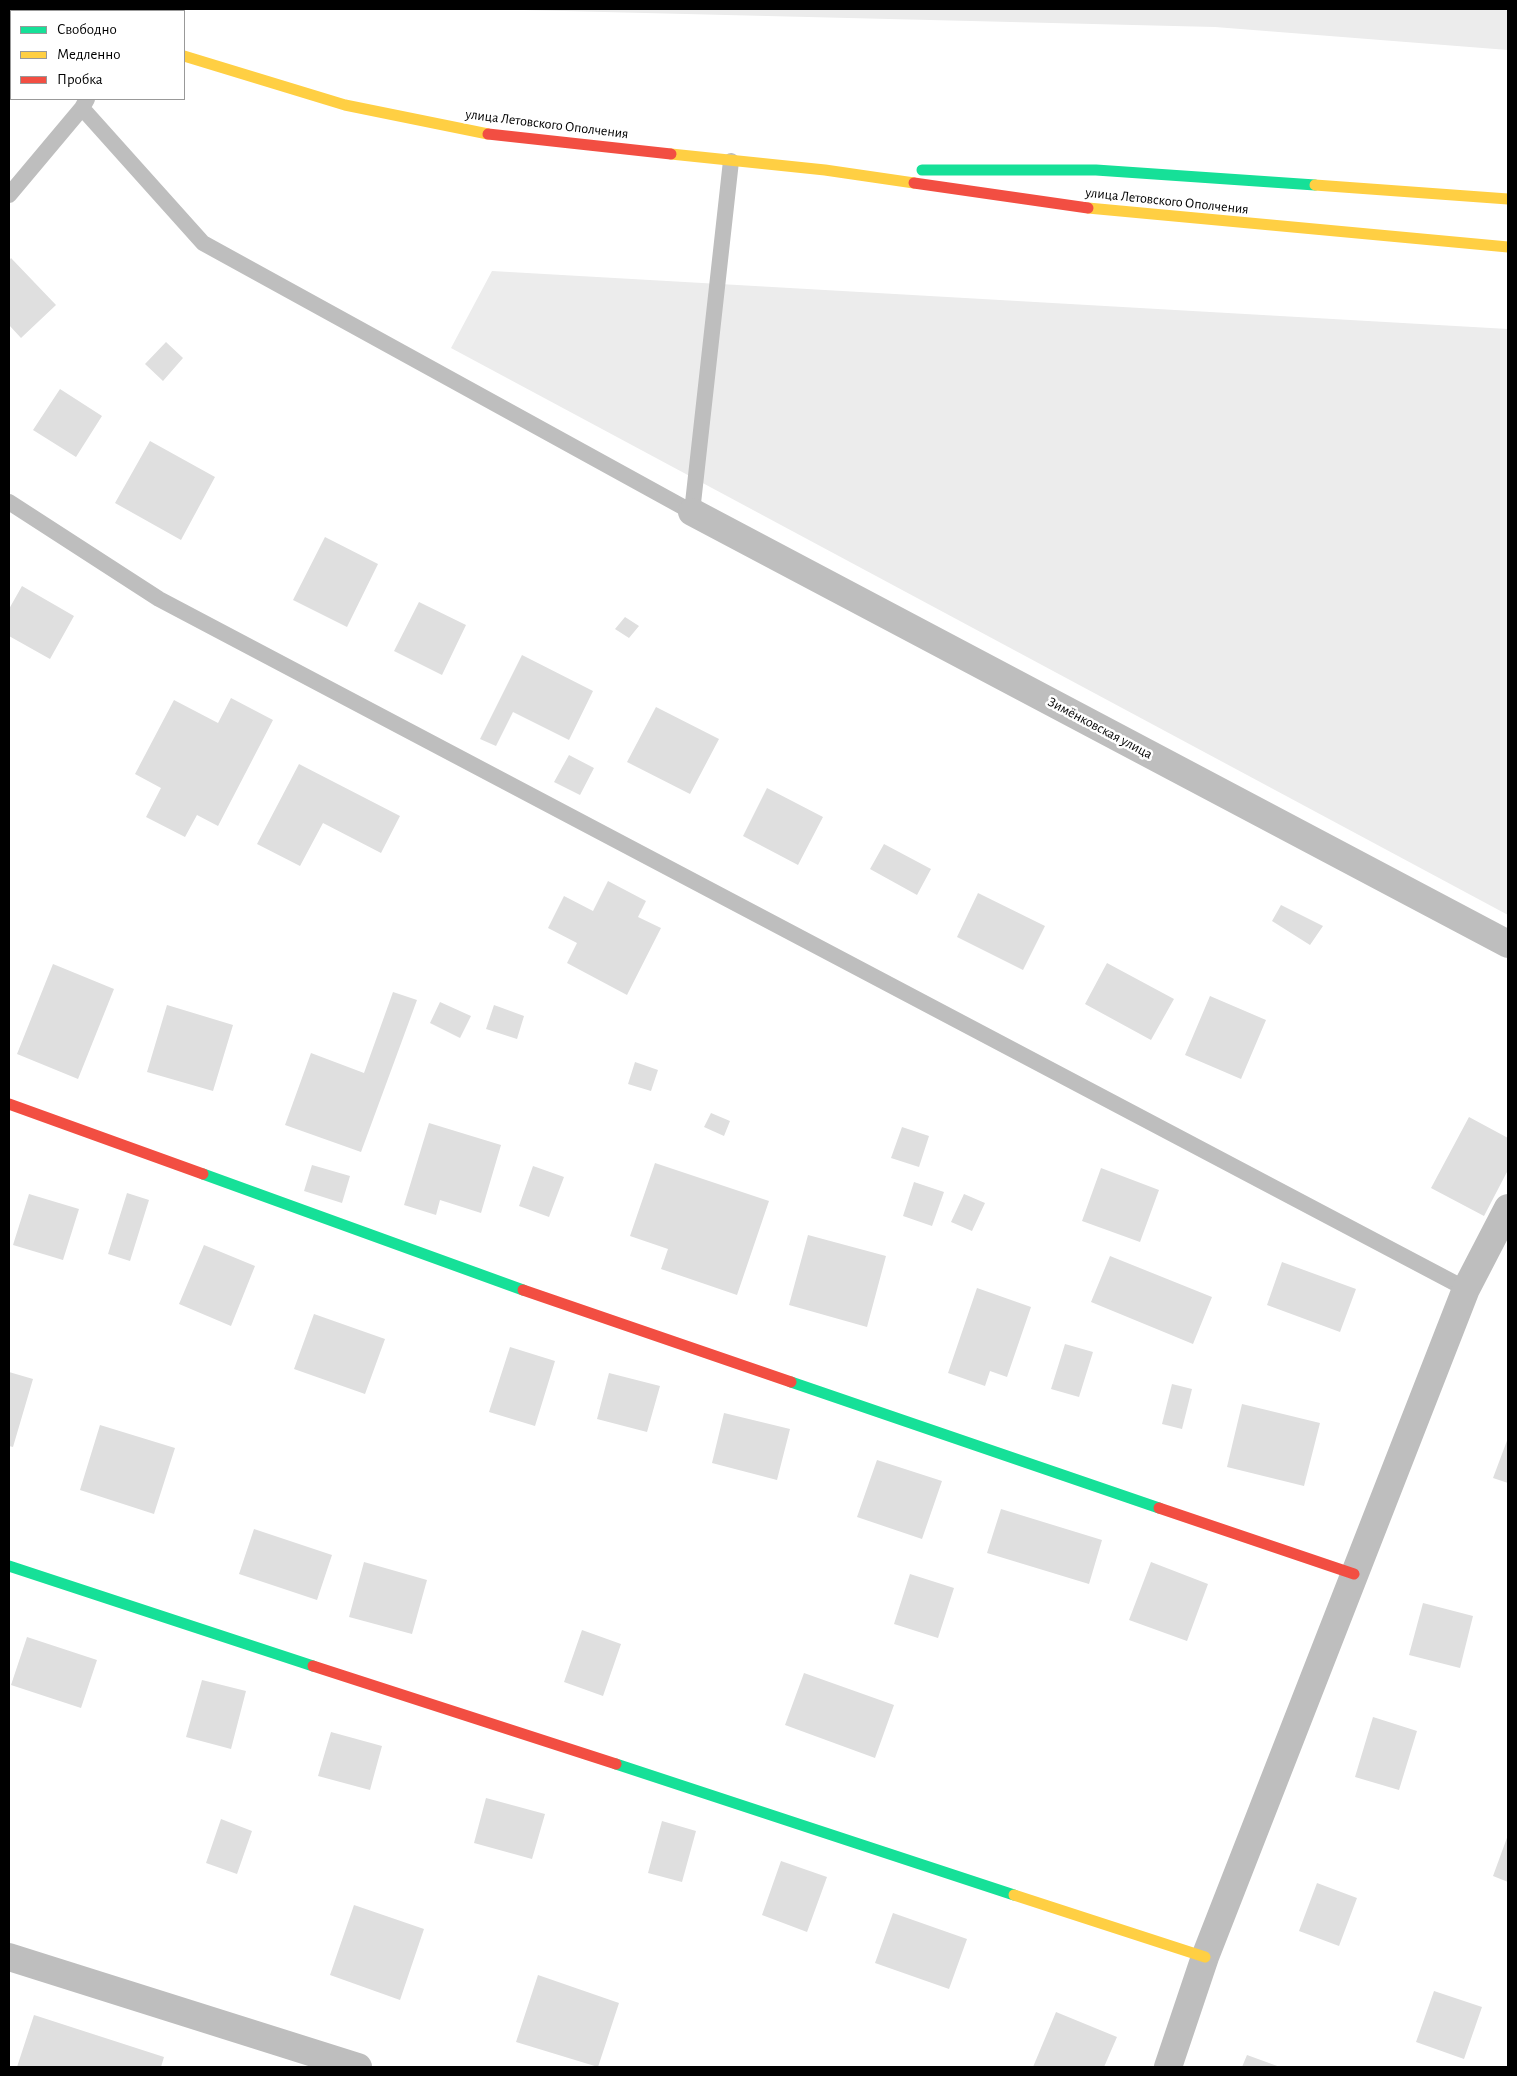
<!DOCTYPE html>
<meta charset="utf-8">
<style>
body{margin:0}
#map{position:relative;width:1517px;height:2076px;overflow:hidden;background:#fff;font-family:"Alegreya Sans",sans-serif}
canvas{display:block}
.frame{position:absolute;inset:0;border:10px solid #000;pointer-events:none}
.legend{position:absolute;left:10px;top:10px;width:175px;height:90px;box-sizing:border-box;background:#fff;border:1px solid #999;margin:0;padding:6px 9px;list-style:none;font-size:15px;color:#000}
.legend li{display:flex;align-items:center;gap:10px;height:25px}
.legend b{width:25px;border:1px solid #999}
</style>
<div id="map">
<canvas width="1517" height="2076"></canvas>
<div class="frame"></div>
<ul class="legend">
<li><b style="height:6px;background:#16e098"></b>Свободно</li>
<li><b style="height:6px;background:#ffcf43"></b>Медленно</li>
<li><b style="height:6px;background:#f24e42"></b>Пробка</li>
</ul>
</div>
<script>
const g = document.querySelector('canvas').getContext('2d');
g.lineJoin = 'round';
function paint(path, color) {
  g.fillStyle = color;
  g.fill(path, 'evenodd');
}
function stroke(path, color, width, dash) {
  g.strokeStyle = color;
  g.lineWidth = width;
  g.lineCap = dash ? 'butt' : 'round';
  g.setLineDash(dash || []);
  g.stroke(path);
}
function write(font, color, halo, rows, align = 'center') {
  g.font = font + ' "Alegreya Sans",sans-serif';
  g.lineWidth = 5;
  g.setLineDash([]);
  g.textBaseline = 'middle';
  g.strokeStyle = halo;
  g.fillStyle = color;
  for (const [text, x, y, turn = 0] of rows) {
    g.save();
    g.translate(x, y);
    g.rotate((+turn || 0) * Math.PI / 180);
    g.textAlign = isNaN(turn) ? turn : align;
    if (halo) g.strokeText(text, 0, 0);
    g.fillText(text, 0, 0);
    g.restore();
  }
}
paint(new Path2D(`
 M482,9h1026v41l-293,-23z
 M492,271l1016,58v586l-1057,-567z`), '#ececec');
paint(new Path2D(`
 M11,258l45,47 -35,33 -12,-13v-64z
 M166,342l17,16 -20,23 -18,-17z
 M60,389l42,27 -26,41 -43,-27z
 M150,441l65,36 -34,63 -66,-37z
 M325,537l53,27 -31,63 -54,-27z
 M22,586l52,30 -24,43 -41,-23v-27z
 M419,602l47,23 -24,50 -48,-24z
 M625,617l14,9 -10,12 -14,-9z
 M522,655l71,36 -24,49 -56,-28 -17,34 -16,-7z
 M231,698l42,22 -55,106 -21,-11 -12,22 -39,-20 15,-29 -26,-14 39,-74 44,23z
 M656,707l63,32 -29,55 -63,-32z
 M569,755l25,13 -14,27 -26,-13z
 M299,764l101,52 -19,37 -58,-30 -23,43 -43,-22z
 M767,788l56,29 -25,48 -55,-29z
 M884,844l47,25 -14,26 -47,-26z
 M608,881l38,20 -8,16 23,11 -34,67 -60,-32 10,-20 -29,-15 16,-32 29,15z
 M978,893l67,33 -22,44 -66,-33z
 M1281,905l42,21 -13,19 -38,-24z
 M1107,963l67,36 -23,41 -66,-36z
 M53,964l61,25 -36,90 -61,-25z
 M393,992l24,8 -56,152 -76,-27 26,-72 53,20z
 M1210,996l56,24 -25,59 -56,-24z
 M440,1002l31,14 -11,22 -30,-15z
 M167,1005l66,20 -20,66 -66,-19z
 M494,1005l30,11 -7,23 -31,-10z
 M635,1062l23,8 -7,21 -23,-7z
 M711,1113l19,8 -6,15 -20,-9z
 M1469,1117l39,21v32l-24,46 -53,-28z
 M429,1123l72,22 -20,68 -41,-13 -4,15 -32,-10z
 M902,1127l27,9 -10,31 -28,-9z
 M655,1163l114,38 -32,94 -76,-26 7,-20 -38,-13z
 M312,1165l38,11 -8,27 -38,-12z
 M533,1166l31,11 -15,40 -30,-11z
 M1101,1168l58,22 -19,52 -58,-21z
 M914,1182l30,10 -12,34 -29,-10z
 M127,1193l22,7 -19,61 -22,-7z
 M29,1194l50,15 -16,51 -50,-15z
 M964,1194l21,9 -13,28 -21,-9z
 M808,1235l78,21 -19,71 -78,-22z
 M204,1245l51,21 -24,60 -52,-22z
 M1110,1256l102,41 -19,47 -102,-42z
 M1282,1262l74,27 -16,43 -73,-27z
 M977,1288l54,19 -24,70 -17,-6 -5,15 -37,-13z
 M314,1314l71,25 -20,55 -71,-25z
 M1065,1344l28,8 -14,45 -28,-8z
 M510,1347l45,14 -20,65 -46,-14z
 M9,1372l24,7 -20,68 -4,-1z
 M609,1373l51,13 -13,46 -50,-13z
 M1172,1384l20,5 -10,40 -20,-5z
 M1242,1404l78,19 -16,63 -77,-19z
 M724,1413l66,16 -13,51 -65,-17z
 M100,1425l75,23 -21,66 -74,-24z
 M1508,1438v45l-15,-5z
 M877,1460l65,21 -20,58 -65,-22z
 M1001,1509l101,31 -13,44 -102,-31z
 M254,1529l78,26 -15,45 -78,-26z
 M364,1562l63,18 -15,54 -63,-17z
 M1151,1562l57,22 -21,57 -58,-21z
 M910,1574l44,14 -16,50 -44,-14z
 M1423,1603l50,13 -13,52 -51,-13z
 M582,1630l39,14 -18,52 -39,-14z
 M27,1637l70,23 -16,48 -70,-23z
 M804,1673l90,32 -19,53 -90,-33z
 M202,1680l44,11 -15,58 -45,-12z
 M1373,1717l44,14 -18,59 -44,-13z
 M331,1732l51,14 -12,44 -52,-14z
 M486,1798l59,16 -13,45 -58,-16z
 M221,1819l31,12 -15,43 -31,-11z
 M662,1821l34,10 -14,51 -34,-9z
 M1508,1835v47l-15,-6z
 M781,1861l46,16 -20,55 -45,-17z
 M1317,1883l40,15 -18,48 -40,-15z
 M354,1905l70,24 -24,71 -70,-25z
 M893,1913l74,26 -18,50 -74,-26z
 M538,1975l81,28 -21,64 -82,-25z
 M1434,1991l48,16 -18,52 -48,-17z
 M1056,2012l61,25 -13,30h-71z
 M34,2015l130,42 -3,10h-144z
 M1247,2055l33,12h-38z`), '#dfdfdf');
stroke(new Path2D(`
 M87,99l-5,9 121,135 489,269 39,-351
 M9,195l73,-87
 M9,502l150,97 1307,690`), '#bebebe', 16);
stroke(new Path2D(`
 M692,512l816,432
 M9,1957l349,110
 M1168,2067l37,-110 261,-668 42,-81`), '#bebebe', 28);
stroke(new Path2D(`
 M83,9l5,2
 M922,170h174l219,15
 M203,1174l320,116
 M791,1382l368,126
 M9,1566l304,100
 M616,1764l398,131`), '#16e098', 11);
stroke(new Path2D(`
 M184,56l161,49 143,29
 M671,154l154,16 89,13
 M1315,185l193,14
 M1088,208l420,39
 M1014,1895l191,62`), '#ffcf43', 11);
stroke(new Path2D(`
 M488,134l183,20
 M914,183l174,25
 M9,1104l194,70
 M523,1290l268,92
 M1159,1508l195,66
 M313,1666l303,98`), '#f24e42', 11);
write('14px', '#000', '#fff', [
 ["улица Летовского Ополчения",547,124,7],
 ["улица Летовского Ополчения",1167,201,6],
 ["Зимёнковская улица",1100,728,28]
]);
</script>
